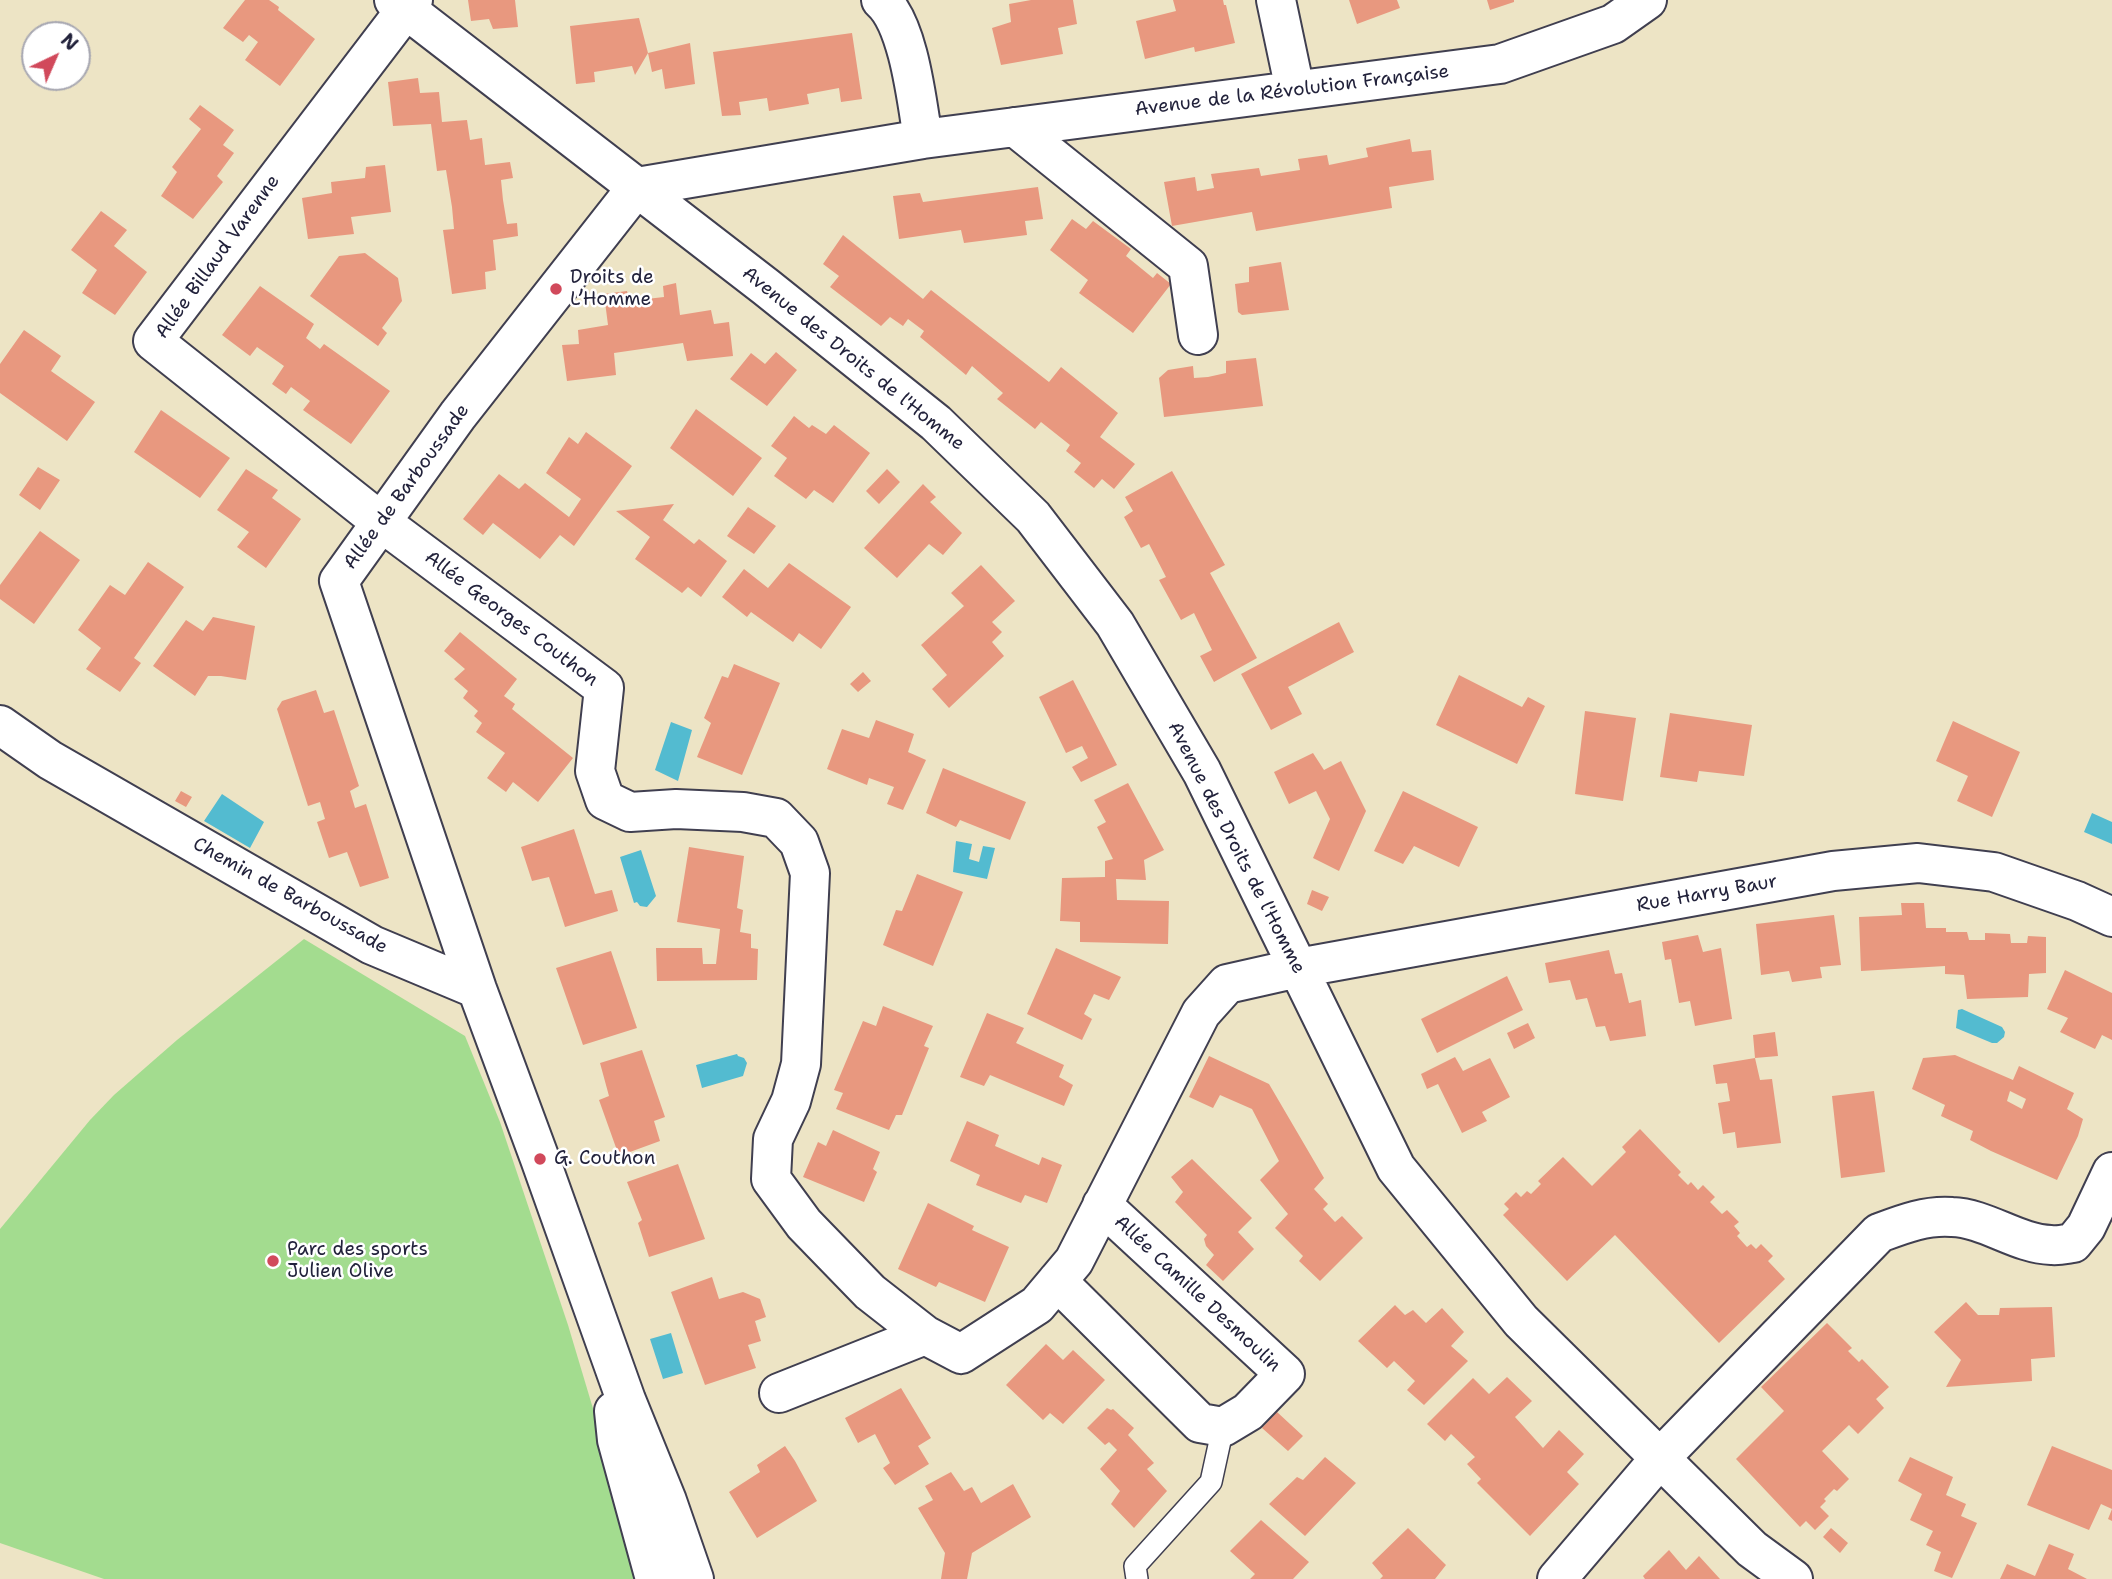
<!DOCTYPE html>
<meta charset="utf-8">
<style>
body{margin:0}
#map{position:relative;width:2112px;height:1579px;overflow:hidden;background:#ede4c5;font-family:"Shantell Sans",sans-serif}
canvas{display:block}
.north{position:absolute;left:21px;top:21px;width:70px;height:70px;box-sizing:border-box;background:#fff;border:2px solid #a7a7b1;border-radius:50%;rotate:44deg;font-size:19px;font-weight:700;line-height:28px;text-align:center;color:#22223b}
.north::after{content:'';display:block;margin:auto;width:24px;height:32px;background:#d1495b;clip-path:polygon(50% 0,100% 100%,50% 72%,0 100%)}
</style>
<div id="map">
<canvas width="2112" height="1579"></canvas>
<div class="north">N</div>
</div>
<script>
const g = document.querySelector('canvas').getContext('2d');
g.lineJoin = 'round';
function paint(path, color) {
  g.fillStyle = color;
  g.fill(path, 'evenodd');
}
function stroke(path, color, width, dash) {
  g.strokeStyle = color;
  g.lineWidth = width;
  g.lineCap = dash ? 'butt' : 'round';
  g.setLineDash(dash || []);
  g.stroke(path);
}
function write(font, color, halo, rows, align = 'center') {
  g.font = font + ' "Shantell Sans",sans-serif';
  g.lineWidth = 5;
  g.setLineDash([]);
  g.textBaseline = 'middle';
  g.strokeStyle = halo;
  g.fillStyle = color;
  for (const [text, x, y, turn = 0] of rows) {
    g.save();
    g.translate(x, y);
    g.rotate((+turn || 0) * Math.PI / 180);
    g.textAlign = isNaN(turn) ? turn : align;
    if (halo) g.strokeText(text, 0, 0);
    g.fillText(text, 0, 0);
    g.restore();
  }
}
paint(new Path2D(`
 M304,939l161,97 35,86 68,203 76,254h-540l-104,-36v-314l90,-109 24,-25 63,-55z`), '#a3dc8f');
paint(new Path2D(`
 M671,722l21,8 -14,51 -23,-11z
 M222,794l42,28 -14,26 -46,-27z
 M2092,813l20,9v22l-28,-12z
 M956,841l16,3 -3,15 10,3 4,-16 12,2 -8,31 -34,-7z
 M641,850l15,46 -9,11 -7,-1 -3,-4 -3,1 -14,-46z
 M1962,1009l40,18 3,5 -1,5 -7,6h-5l-36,-15 2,-18z
 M737,1054l1,2 6,2 3,5 -4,13 -41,12 -6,-23z
 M671,1333l12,40 -20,6 -13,-40z`), '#53bbd0');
paint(new Path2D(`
 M245,0h24l10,7 -1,3 37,29 -35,47 -35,-26 13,-18 -9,-7 -6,7 -20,-14z
 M468,0h47l3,27 -25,2 -4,-10 -18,2z
 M1031,0h42l4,24 -19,4 5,26 -62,11 -9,-37 19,-6 -2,-18z
 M1173,0h50l1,5h2l9,38 -40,9 -1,-5 -49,12 -9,-38 40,-10z
 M1349,0h48l3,8 -43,16z
 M1487,0h27v2l-24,8z
 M639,18l9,35 -13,22 -3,-9 -38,6 1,10 -19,2 -6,-58z
 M852,33l10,66 -21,3 -2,-14 -32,6 2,10 -40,7 -2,-13 -28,4 2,13 -19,1 -9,-64z
 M690,43l5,41 -30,5 -3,-20 -10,3 -4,-19z
 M418,78l2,15 19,-1 3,30 25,-2 3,20 12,-2 3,27 25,-3 3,16 -12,2 2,20 4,24 10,-1 1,13 -25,4 3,30 -11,2 1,17 -34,5 -9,-64 11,-1 -2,-22 -6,-37 -9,1 -6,-47 -38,2 -5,-44z
 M200,105l34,25 -11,15 11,8 -17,23 6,6 -30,37 -32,-23 16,-24 -5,-5 29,-38 -12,-10z
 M1410,139l2,13 19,-2 3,30 -45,7 3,21 -136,23 -4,-19 -80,14 -8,-44 31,-5 2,14 17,-3 -3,-14 48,-6 2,8 39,-6 -2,-11 29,-4 2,10 39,-8 -2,-9z
 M385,165l6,47 -40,5 3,17 -46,5 -6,-41 30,-5 -1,-11 34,-4 1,-11z
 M1038,187l5,32 -18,2 2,14 -63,8 -3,-13 -62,9 -6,-43 27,-3 3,9z
 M101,211l26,19 -13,16 33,26 -32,43 -33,-22 15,-23 -26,-20z
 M1072,219l14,10 7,-8 38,28 -5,7 27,22 4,-5 14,11 -38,49 -54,-40 9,-13 -38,-30z
 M843,235l80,64 8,-9 118,92 12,-15 57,46 -18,24 35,27 -21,25 -12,-10 -8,9 -20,-16 7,-9 -15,-12 4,-6 -29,-23 -6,7 -38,-30 6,-6 -31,-27 -6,9 -46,-38 4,-6 -16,-12 -5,7 -13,-9 -9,9 -51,-39 9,-11 -16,-12z
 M365,253l33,25 4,23 -20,27 5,5 -9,13 -68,-50 29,-40z
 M1281,262l8,48 -47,5 -4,-3 -3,-28 14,-2v-15z
 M676,283l4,32 31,-5 3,14 15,-2 4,34 -46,5 -4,-18 -69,10 2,22 -49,6 -5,-36 17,-1 -1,-14 30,-5 -4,-31 23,-3 2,10 35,-4 -1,-11z
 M260,286l54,38 -8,14 14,11 4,-5 66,47 -39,53 -48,-34 7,-9 -19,-14 -5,7 -14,-10 12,-18 -27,-19 -7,9 -28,-21z
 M24,330l37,26 -10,15 44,31 -28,39 -67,-48v-29z
 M776,352l21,18 -30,36 -37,-27 21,-26 14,11z
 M1256,358l7,48 -99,11 -5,-39 9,-8 25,-4 1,12 14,-1 18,-4v-12z
 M696,409l66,49 -29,38 -63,-48z
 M161,410l69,48 -30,40 -66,-46z
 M794,416l15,12 3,-3 14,9 8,-9 36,28 -37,50 -19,-13 -8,9 -32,-23 13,-18 -16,-12z
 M586,432l46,34 -58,80 -14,-11 -20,24 -47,-36 -10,12 -20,-16 36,-45 20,15 6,-6 44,34 12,-18 -35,-26 23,-36 9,7z
 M38,467l22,13 -20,30 -21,-15z
 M246,469l32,21 -6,8 29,21 -35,49 -29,-21 12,-15 -32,-22z
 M887,469l13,13 -21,22 -13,-13z
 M1172,471l53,94 -15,8 47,85 -43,24 -14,-26 12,-6 -18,-37 -13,7 -22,-40 7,-3 -17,-33 -8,4 -17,-31 9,-6 -8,-14z
 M923,484l13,13 -6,5 32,31 -19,22 -14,-11 -32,34 -33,-30z
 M674,504l-11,16 31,24 5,-5 28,22 -26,36 -13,-10 -6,6 -47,-34 15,-22 -34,-26z
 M748,507l28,19 -22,28 -27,-18z
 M40,531l40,29 -46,64 -34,-25v-14z
 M148,562l36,25 -50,71 7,5 -21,29 -34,-23 15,-21 -23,-18 32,-45 15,10z
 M789,563l62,44 -30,42 -22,-16 -6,9 -42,-30 -4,5 -25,-20 22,-28 24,19z
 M981,565l34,36 -23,21 10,10 -10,10 12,14 -55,52 -17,-19 15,-14 -26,-30 43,-39 -13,-13z
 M213,617l42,9 -9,54 -25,-4h-13l-13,20 -42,-30 33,-46 17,11z
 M1339,622l15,30 -66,35 14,27 -31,16 -30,-56z
 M460,632l57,47 -13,17 11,8 -3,5 61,49 -35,44 -25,-20 -7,10 -19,-14 18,-25 -29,-21 6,-9 -8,-7 4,-5 -15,-13 5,-7 -14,-12 11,-10 -21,-18z
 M734,664l46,19 -38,92 -45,-18 14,-34 -7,-5 18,-42 6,2z
 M863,672l8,9 -13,11 -8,-8z
 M1459,675l63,32 6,-10 17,9 -28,58 -81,-39z
 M1073,680l44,85 -36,17 -9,-15 16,-9 -6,-12 -16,7 -27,-56z
 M316,690l8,23 10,-3 25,76 -9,5 5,17 11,-4 23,74 -29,9 -13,-35 -18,6 -12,-36 8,-3 -5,-17 -12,4 -31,-97 5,-8z
 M1585,711l51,7 -13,83 -48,-7z
 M1670,713l82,12 -8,51 -45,-5 -2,11 -37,-5z
 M876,720l38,14 -6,18 18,8 -23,50 -16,-6 7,-17 -25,-9 -2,7 -40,-16 15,-40 27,9z
 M1953,721l67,31 -28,65 -35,-16 11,-25 -32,-15z
 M1313,753l11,17 17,-9 25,50 -27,60 -26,-13 17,-39 -14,-28 -27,13 -15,-32z
 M943,768l83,34 -16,38 -50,-20 -4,7 -30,-14z
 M1128,783l36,67 -20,10 2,20 -30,-1 1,21 52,1 -1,43 -88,-2v-20l-20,-1 2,-43 43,-1v-16l8,-2 -16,-32 9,-5 -12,-22z
 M181,791l11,6 -6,10 -11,-6z
 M1403,791l75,36 -19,40 -45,-21 -11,18 -29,-13z
 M574,829l21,65 17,-4 6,21 -53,16 -16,-50 -17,4 -11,-34z
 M689,847l55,9 -7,52 6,2 -3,22 11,2v14l7,1 -1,31 -100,1 -1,-33h46l1,16h13l4,-35 -43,-7z
 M917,874l46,18 -30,74 -50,-21 13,-35 6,1z
 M1312,890l17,7 -7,14 -15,-7z
 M1901,903h23l2,25h20v4h21l2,8h16v-7l25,1 1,9h16l1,-7 18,1v36l-17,1 -1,23 -61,2 -3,-24 -19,-1v-8l-84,5 -2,-54 43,-2z
 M1834,915l7,50 -21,2 2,11 -30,4 -3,-11 -28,4 -5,-51z
 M1698,935l5,17 18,-4 11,71 -37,7 -5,-25 -11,2 -8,-44 -6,1 -3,-18z
 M1056,948l65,29 -12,23 -15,-6 -10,20 8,5 -10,21 -55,-26z
 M1609,950l6,24 7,-1 7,30 12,-3 5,36 -36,5 -5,-15 -9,1 -9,-29 -11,2 -6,-20 -21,3 -4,-20z
 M611,951l26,77 -54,17 -27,-77z
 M2065,970l47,23v47l-10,-5 -7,14 -35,-17 8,-14 -21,-9z
 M1507,976l16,34 -86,43 -16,-34z
 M883,1006l50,20 -9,20 5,2 -27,67h-6l-7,15 -53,-21 7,-16 -9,-3 29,-69 13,5z
 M987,1013l37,15 -8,15 48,22 -5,12 14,8 -9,21 -74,-31 -6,11 -24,-9z
 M1528,1023l7,15 -21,11 -7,-16z
 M1775,1032l3,24 -23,2 -2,-23z
 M642,1050l23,67 -11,4 6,20 -41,15 -20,-56 10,-4 -9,-33z
 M1955,1055l58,25 6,-14 55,27 -7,16 16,10 -5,17 -21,44 -66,-29 -21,-11 3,-9 -32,-15 4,-11 -33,-16 11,-31zM2010,1091l16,8 -4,10 -15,-8z
 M1209,1056l60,28 55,94 -10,11 14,15 -5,5 12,13 7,-6 21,22 -43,43 -21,-20 4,-5 -28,-28 13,-14 -28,-34 19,-19 -27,-52 -32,-14 -7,13 -24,-11z
 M1455,1057l8,14 27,-13 20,39 -28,15 5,9 -25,12 -24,-49 -11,5 -6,-15z
 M1755,1058l5,22 12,-1 9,64 -44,5 -2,-16 -12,2 -5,-31 12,-2 -3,-18 -11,1 -3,-19z
 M1874,1091l11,81 -44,6 -9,-82z
 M967,1121l32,14 -4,11 44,19 3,-8 20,8 -15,38 -22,-8 -4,8 -45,-18 4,-10 -30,-14z
 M1640,1129l41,43 -3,3 10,10 3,-3 7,8 5,-5 12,12 -5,5 12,12 5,-4 12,12 -5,4 6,7 -3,3 10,11 4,-3 5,5 5,-5 12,12 -5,5 17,18 -66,64 -104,-108 -48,46 -64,-66 6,-6 -5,-5 12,-12 5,5 6,-6 4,3 10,-10 -3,-3 25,-24 29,29 34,-34 -4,-5z
 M833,1130l47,22 -7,17 4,3 -13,30 -61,-25 15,-35 8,4z
 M1192,1159l60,59 -14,14 16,17 -31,32 -17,-16 8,-10 -8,-9 -2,-7 3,-4 -32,-33 8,-10 -12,-15z
 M678,1164l27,75 -56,18 -11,-34 4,-3 -15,-38z
 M928,1203l46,23 -2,4 37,17 -24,55 -46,-20 -3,5 -38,-18z
 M712,1277l7,22 24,-7 17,7 6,18 -11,4 6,20 -13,4 8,23 -51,17 -34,-93z
 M1966,1302l12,13h21l1,-7 52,-1 3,50 -24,2 1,22 -86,6 15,-27 -27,-28z
 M1395,1305l10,10 8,-5 13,13 16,-15 22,24 -13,14 17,15 -44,44 -17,-15 8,-9 -21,-20 -7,7 -29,-27z
 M1827,1323l25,25 -4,3 11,11 3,-3 27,28 -13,12 8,9 -26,26 -9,-9 -27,26 27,28 -12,12 -3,-2 -10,10 2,2 -6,6 9,9 -14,14 -9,-9 -6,6 -64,-68 48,-48 -23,-24z
 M1046,1344l17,16 10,-10 32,30 -42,44 -13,-11 -7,7 -37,-35z
 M1507,1377l25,24 -17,16 28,31 16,-18 25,24 -17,18 12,12 -49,52 -53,-53 4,-4 -14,-15 8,-7 -24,-23 -6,7 -18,-17 46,-46 16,16z
 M901,1388l30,50 -13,8 11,18 -34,21 -12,-17 7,-5 -15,-29 -17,9 -13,-25z
 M1107,1408l4,2 2,-1 21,19 -6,7 26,28 -7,6 20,22 -33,37 -23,-24 9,-13 -20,-22 17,-19 -8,-8 -4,3 -18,-17z
 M1277,1412l26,24 -15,15 -26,-23z
 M785,1446l10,15 22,40 -60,37 -28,-46 31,-20 -3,-7z
 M2052,1446l60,24v51l-4,-2 4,-10 -11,-5 -12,26 -62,-25z
 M1325,1457l31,26 -51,53 -36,-32 28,-27 6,3z
 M1910,1457l43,20 -7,18 20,9 -5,12 16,7 -25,55 -18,-7 7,-19 -15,-7 7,-14 -23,-11 12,-26 -24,-13z
 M951,1472l13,19 8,-4 9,16 32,-19 18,33 -59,36 -5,26h-26l4,-26 -27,-45 15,-8 -8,-14z
 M1261,1520l48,42 -16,17h-43l5,-5 -25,-23z
 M1408,1528l38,37 -11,14h-55l3,-3 -11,-13z
 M1831,1528l17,15 -8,10 -17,-16z
 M2049,1544l25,10 -6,15 19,10h-87l7,-15 28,12z
 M1669,1550l17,20 13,-14 21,23h-75l-2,-3z`), '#e8987f');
const service = new Path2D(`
 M1137,1579l-2,-13 76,-84 12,-55`);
const minor = new Path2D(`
 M394,0l372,287 170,136 97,94 82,107 87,148 194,396 125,153 231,228 41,30
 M413,0l-260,341 228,181 223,166 -9,83 10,29 25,12 46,-3 67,3 33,6 23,24 11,31 -9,191 -10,37 -18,38 -2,40 33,45 66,68 55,43 36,19 76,-49 37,-44 127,-248 26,-29 71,-16 535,-97 85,-8 76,9 83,29 35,16
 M881,0c28,24 36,103 42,139
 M1276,0l19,90
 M1015,127l173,139 10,69
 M637,187l-179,228 -119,166 138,408 63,170 86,241 41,101 27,78
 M637,187l286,-48 577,-75 113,-40 34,-24
 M0,725l50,35 322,185 105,44
 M1057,1281l143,142 23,4 25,-15 37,-38 -183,-169
 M779,1393l146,-58
 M614,1411l3,29 38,139
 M1557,1579l104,-122 218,-224c24,-9 47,-18 73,-16 34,1 65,27 99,28 7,1 15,-1 22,-2l13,-16 26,-55`);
stroke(service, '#403f50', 24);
stroke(minor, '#403f50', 42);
stroke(service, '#fff', 21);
stroke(minor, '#fff', 38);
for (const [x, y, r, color] of [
 [556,289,7,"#d1495b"],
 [540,1159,7,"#d1495b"],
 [273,1261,7,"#d1495b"]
]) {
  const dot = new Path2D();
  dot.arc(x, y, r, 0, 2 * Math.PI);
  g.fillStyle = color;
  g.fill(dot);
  stroke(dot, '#fff', 2.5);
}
write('19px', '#22223b', '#fff', [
 ["Avenue de la Révolution Française",1292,91,-7],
 ["Allée Billaud Varenne",218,257,-54],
 ["Avenue des Droits de l'Homme",853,359,39],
 ["Allée de Barboussade",407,487,-54],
 ["Allée Georges Couthon",511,619,37],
 ["Avenue des Droits de l'Homme",1236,848,63],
 ["Rue Harry Baur",1707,894,-10],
 ["Chemin de Barboussade",290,896,29],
 ["Allée Camille Desmoulin",1197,1294,43]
]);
write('19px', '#22223b', '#fff', [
 ["Droits de",570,278],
 ["L’Homme",570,300],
 ["G. Couthon",554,1159],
 ["Parc des sports",287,1250],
 ["Julien Olive",287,1272]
], 'left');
</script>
